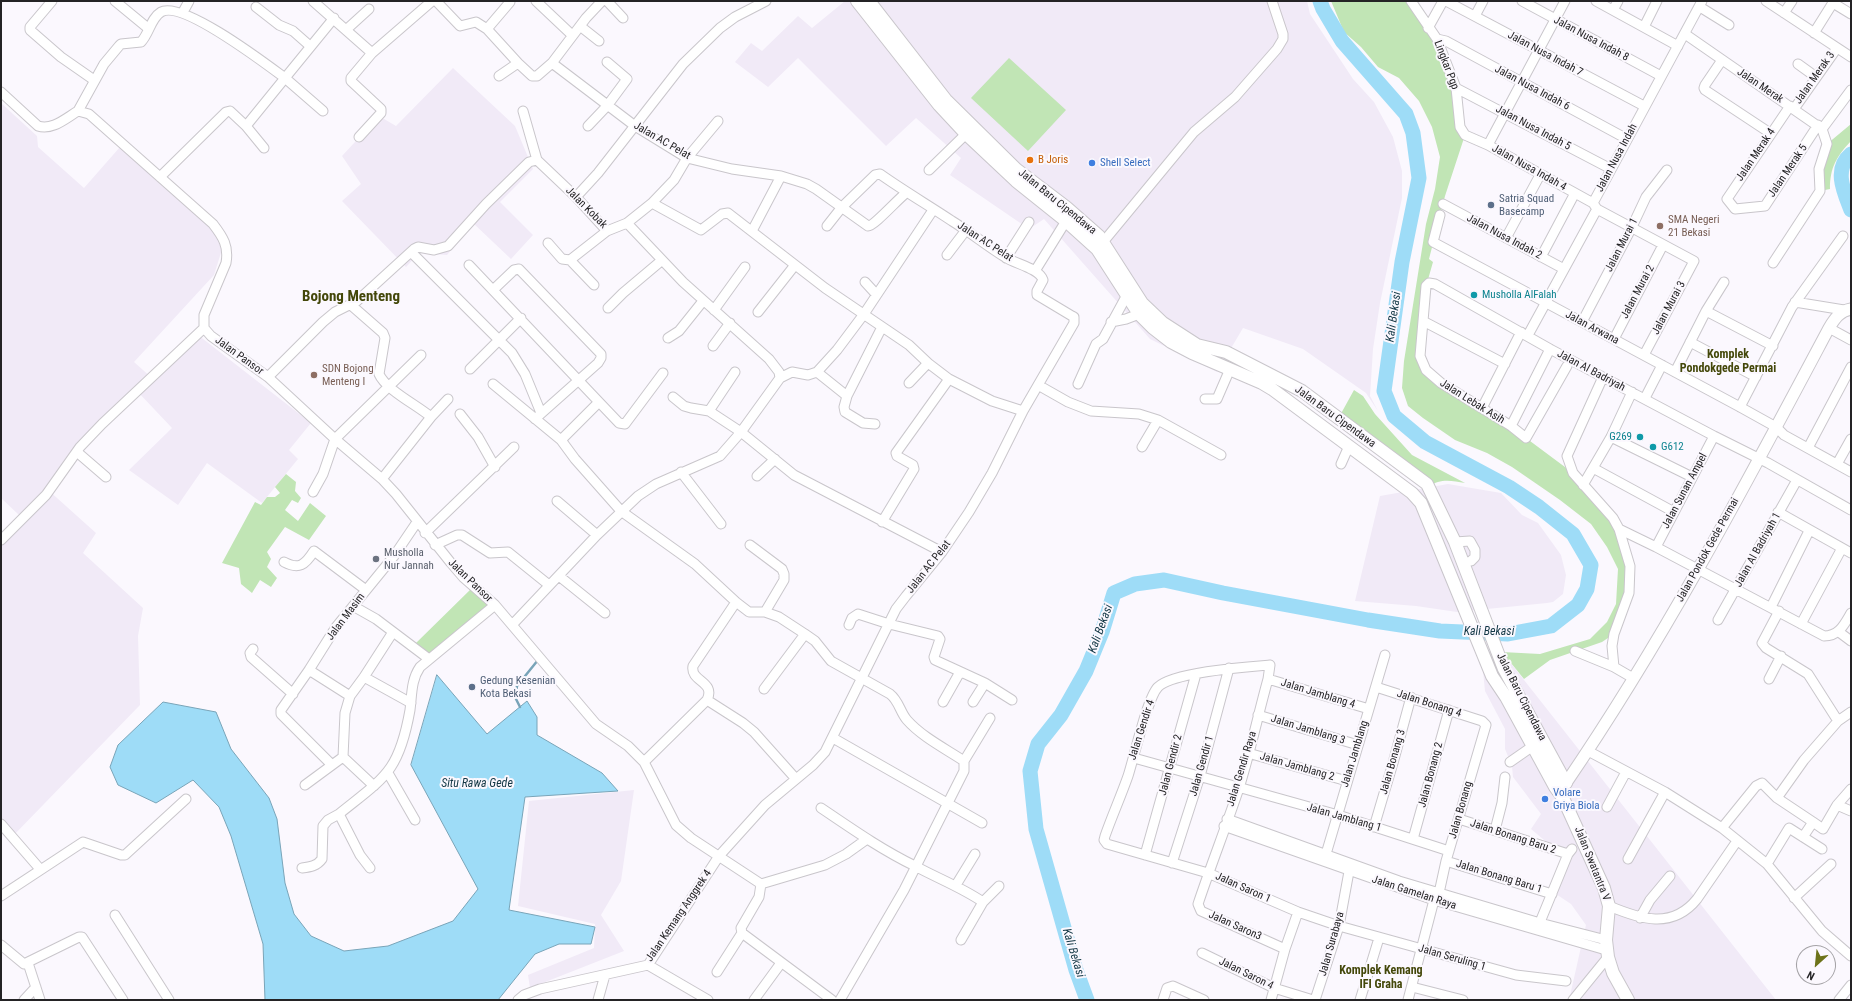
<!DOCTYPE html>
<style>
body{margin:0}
#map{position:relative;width:1852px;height:1001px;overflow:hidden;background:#fbf8fe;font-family:"Roboto Condensed",sans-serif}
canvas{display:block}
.frame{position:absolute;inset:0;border:2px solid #242325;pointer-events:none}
.north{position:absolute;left:1796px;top:945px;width:40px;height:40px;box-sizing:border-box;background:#fbf8fe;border:1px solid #a5a3a7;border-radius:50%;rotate:207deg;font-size:11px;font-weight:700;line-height:16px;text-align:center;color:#242325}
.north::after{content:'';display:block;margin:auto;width:14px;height:18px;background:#6d731a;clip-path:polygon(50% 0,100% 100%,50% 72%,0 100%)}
</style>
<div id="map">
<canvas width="1852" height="1001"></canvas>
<div class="frame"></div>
<div class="north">N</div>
</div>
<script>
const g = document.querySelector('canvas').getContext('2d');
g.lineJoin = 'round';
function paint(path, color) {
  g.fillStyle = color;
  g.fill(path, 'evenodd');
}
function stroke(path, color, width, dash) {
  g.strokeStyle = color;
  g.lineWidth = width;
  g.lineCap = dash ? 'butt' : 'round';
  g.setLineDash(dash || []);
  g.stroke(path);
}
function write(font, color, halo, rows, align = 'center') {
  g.font = font + ' "Roboto Condensed",sans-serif';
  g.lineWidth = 4;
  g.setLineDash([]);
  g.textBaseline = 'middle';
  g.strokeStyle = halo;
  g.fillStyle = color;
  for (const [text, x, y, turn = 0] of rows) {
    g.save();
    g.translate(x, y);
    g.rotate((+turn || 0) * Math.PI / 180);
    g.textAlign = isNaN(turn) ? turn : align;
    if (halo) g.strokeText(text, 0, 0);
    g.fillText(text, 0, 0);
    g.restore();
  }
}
paint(new Path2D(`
 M845,1h462l3,13 43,65 21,23 19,35 9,34v27l-22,105 -7,46 -3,47 8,15 -12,-18 -63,-44 -60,-21 -26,44 -67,-33 -106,-120 -15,10 -79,-54 11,-17 -45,-40 -30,28 -88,-88 -30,29 -33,-25 16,-19 11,8 36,-35 14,12z
 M453,68l62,58 18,43 -33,33 33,33 -22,24 -38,-36 -26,32 -28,-2 -13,14 -64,-66 19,-17 -19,-28 37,-40 17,10z
 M1,103l36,33 1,11 46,41 36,-41 82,67 22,29 -10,32 -80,87 18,16 46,-43 113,88 -22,27 9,9 -36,44 -55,-40 -29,42 -49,-35 43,-42 -35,-37 -90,98 49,44 -13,20 60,55 -5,28 2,69 -129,133 -10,-11v-292l18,-20 -18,-17z
 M1448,484l53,9 21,22 16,8 23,32 5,20 -3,19 -10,8 -6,1 -90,9 -41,-6 -61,-5 25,-105z
 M1481,651l21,1 274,348h-207l17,-75 -15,-21 -18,-12 10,-36 -32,-27 10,-15 -28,-37 -1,-11 -7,-17v-20l-20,-38z
 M634,790l-13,91 -20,34 23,36 -94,37 -2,-13 66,-27 1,-24 -77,-18 11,-105z`), '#f1eaf7');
paint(new Path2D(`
 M1331,1h80l26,38 28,96 -20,61 -16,63 4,3 -8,28 -5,66 6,14 100,68 47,35 40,45 17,48 -1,27 -15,41 -12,8 -52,18 -26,19 -22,-27 38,2 50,-15 17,-17 9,-18 2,-35 -11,-22 -16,-23 -31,-24 -48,-33 -25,-14 -32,-13 -32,-22 -15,-12 -6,-18 2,-27 22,-137 9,-35 5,-32 -8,-30 -13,-26 -20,-23 -21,-11 -17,-20 -17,-15z
 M1009,58l57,52 -38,41 -57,-53z
 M1851,124v17c-15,16 -21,27 -21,48l-10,2 7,-47z
 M1354,390l9,6 12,18 37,41 53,28c-13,-2 -25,-5 -36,4l-91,-68z
 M286,474l10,8 -1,9 6,7 -3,5 -6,-3 -7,10 13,11 12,-18 16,13 -17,24 -24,-13 -18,25 4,7 -4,8 10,11 -6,9 -11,-7 -8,13 -11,-9 -2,-16 -17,-5 33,-61 6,3 6,-8h8l5,-4 -5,-6z
 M472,588l20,17 -64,50 -12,-12z`), '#c1e5b5');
const water = new Path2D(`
 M437,675l50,59 40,-33 10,16v18l65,38 16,18 -93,6 -16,113 86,17 -4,17h-32l-24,10 -37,46h-233l-2,-56 -32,-108 -12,-29 -26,-27 -37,23 -38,-18 -8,-18 8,-22 45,-43 53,10 15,37 38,49 8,21 8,64 9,31 17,22 33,15 44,-5 65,-25 25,-32 -67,-124z`);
paint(water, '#9edcf7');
stroke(water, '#79a4b8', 1);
stroke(new Path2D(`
 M520,707l-5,-10 2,-11 21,-26`), '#79a4b8', 2.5);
stroke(new Path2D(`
 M1851,154c-18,15 -7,38 0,56
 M1087,1000l-11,-30 -40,-141 -6,-58 8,-27 23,-29 25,-44 16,-39 12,-39 21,-9 29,-4 59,13 145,27 72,11 68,3 43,-8 27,-21 9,-16 4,-24 -18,-31 -34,-27 -30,-20 -84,-45 -31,-26 -10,-25 18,-129 17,-84 -6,-45 -7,-19 -64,-73 -19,-32 -3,-8`), '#9edcf7', 15);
const minor = new Path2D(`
 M52,1l-22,26v3l31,27 33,23
 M115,1l34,28
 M313,1l59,52 60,-52
 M436,1l24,25 16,-4 11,7 31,34 14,13h5l15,-13 83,63 52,32 45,11 49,7 26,8 9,5 52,37c6,0 30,-27 38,-33
 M536,1l36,34
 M607,1l16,17
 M1411,1l26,38 19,49 4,39 5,8 23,10 105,58
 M1446,1l198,105
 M1522,1l139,75
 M1596,1l82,45
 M1766,1l85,56
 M1833,3l18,11
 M256,7l23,18 14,6 17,15
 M1700,7l29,18
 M1613,10l5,-9
 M183,12l6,-11
 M1784,13l8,-12
 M1475,16l8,-15
 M580,26l19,15
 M1644,27l13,-26
 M1428,28l15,-27
 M347,29l22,-20
 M487,29l23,-27
 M1814,33l20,-32
 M1685,34l137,95 5,15 -8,25 1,22 -47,72
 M1437,39l9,2 181,98
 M1722,60l-17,25 -1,3 1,2 65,43
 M552,63l34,-45 16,-17
 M1798,64l18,13
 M499,76l19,-13
 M1456,88l155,81
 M1,92l37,34c14,5 28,-8 40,-15l11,3 124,110c10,13 16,22 13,39l-22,52v13l7,8 57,41 67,62 47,40 14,15 55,69 12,14 32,28 101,119 32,22 16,16 32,63 15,13 70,46 -2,13 -18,31 1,5 90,67
 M1790,106l-63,93 8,10 30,-3 53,-81
 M1794,109l43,-61
 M78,111l26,-47 15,-18 2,-2 20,-2c8,-8 10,-24 20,-30 21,-12 105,52 124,66l49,-60
 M523,111l14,49
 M246,126l39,-48 38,33
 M588,126l19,-20 20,-27 -20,-17
 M1822,129l29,-39
 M359,137l22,-24v-4l-30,-28v-3l21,-25
 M1488,145l77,-144
 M537,160l39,37 31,34
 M929,170l37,-36
 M160,177l66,-65 4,-1 16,15 18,22
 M576,197l22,-24 85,-109 37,-36 15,-11 31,-16
 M652,203l49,27 21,-16 6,-1 97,75 84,57 19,18 21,16 43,22 31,10
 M1443,204l121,65
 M1597,209l97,52 -50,94
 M1440,215l-7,27 307,165 36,20 8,8 67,37
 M627,223l56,59 86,77 10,13 1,6
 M752,231l29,-55
 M1506,238l34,-63
 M548,243l14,16 8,1 37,-29 20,-8 25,-20 22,-23 13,-22 31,-37
 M1099,247l95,-115 41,-35 42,-48 6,-10v-5l-11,-33
 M411,252l101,101 13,21 16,39
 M947,255l19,-25
 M1541,257l34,-64
 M1006,258l23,-36
 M570,260l24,25
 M469,265l130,137
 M1035,271l31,-50
 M865,282l11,12
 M493,290l21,-20 5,-1 82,85v4l-3,5 -63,56
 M1795,302l49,8
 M351,305l32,28 2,5 -6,36c7,16 38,31 52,43l-49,62
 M608,308l15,-15 38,-32
 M714,310l31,-43
 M1706,311l67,35
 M758,312l37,-47
 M1423,321l82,43
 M1111,322l15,-3 13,-5
 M1582,322l49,-93 15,-32 21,-27
 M1829,328l22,12
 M1528,335l69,-126 -4,-6 109,-202
 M668,338l11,-7 24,-30
 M1614,339l49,-94
 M1690,342l66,35
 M713,346l17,-23
 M1567,366l-41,72 -15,-12 -70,-43 -15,-13 -6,-14 6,-70 3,-3 6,1 115,65 164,87 54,27 83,47
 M470,369l51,-51
 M817,372l30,24 35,-69
 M1675,372l31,-61 18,-29
 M268,377l55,-55 12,-10 22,-11 57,-52 4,-2 16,3 14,-4 38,-42 43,-42 8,-2
 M1603,377l-36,79 6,17 40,45 6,11 11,37 -1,27 -15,41 -2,12 2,21 19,11
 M909,383l19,-20
 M493,384l68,56 14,19 46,52 74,53 41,38 13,10h16
 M1078,384l18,-40 7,-5 24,-44
 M1038,385l30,17 23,9 48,3 19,6 63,35
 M847,396l-3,11 1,5 18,11 12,1
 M673,397l11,9 7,2 18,3 32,21 53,43 148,77
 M1645,398l17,-33
 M1205,399h12l13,-30
 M1740,407l52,-100 51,-71
 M1482,408l39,-76
 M709,411l26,-39
 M460,414l18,23 17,30
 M431,417l17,-18
 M1511,426l39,-77
 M1611,437l81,40
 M561,440l38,-38 20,21 6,1 38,-51
 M1142,447l16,-27
 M1808,448l43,-81
 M77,452l29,25
 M1341,464l8,-18
 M1837,464l14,-25
 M1593,468l81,44
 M681,472l40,52
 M757,476l18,-17
 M1583,485l28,-48 21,-45
 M313,492l10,-18 12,-35 86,-84
 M557,501l40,34
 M1778,512l73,41
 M882,522l32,-53 -1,-4 -16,-9 -1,-3 53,-74
 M1619,529l37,18 168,89c15,0 20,-11 27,-23
 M425,533l89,-86
 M1,540l45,-45 34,-48 22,-23 102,-96
 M1455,542l15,-1 5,9v7l-4,4 -8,2
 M435,545l22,-10h5l28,18 18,-1 41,33
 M750,545l32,24 2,5v6l-19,32 14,5 26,17 10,7 16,20 59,33c9,7 10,18 17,26 15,17 39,29 57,41
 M1656,547l58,-111
 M284,562c15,8 21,3 30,-11l52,39
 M559,576l46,37
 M353,606l23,13 53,40
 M1771,607l38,-76
 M1779,611l-17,32 4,5 42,26 30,47
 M1718,620l79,-140
 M1801,624l41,-76
 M512,625l85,-90 41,-39 18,-12 64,-28 21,-24 39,-54 12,-6 16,3 9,-3 20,-22 27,-36 69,-104
 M849,625l3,-7 6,-4 31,10 49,12 2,3 -6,18 1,3 50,23 27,17
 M1839,632l12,9
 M253,649l-3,4 1,4 42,37
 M1575,651l39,16
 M309,670l41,26
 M364,677l47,26
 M1268,679l101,30
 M1769,679l12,-23
 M1376,687l106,34 4,4 -40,136 -7,32 -5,7 -26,100
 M764,689l41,-55
 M707,700l36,23 11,9 42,47
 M943,702l17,-30
 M973,702l12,-19
 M1258,715l100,30
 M833,738l149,85
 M1588,751l77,41 57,36 45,36 55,67 29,25
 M1248,753l99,28
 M343,757l2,-44 5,-17 14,-19 29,-45
 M1134,758l204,57 111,36
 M644,762l63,-62c9,-19 -17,-18 -14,-34l43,-64
 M1510,762l23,-16
 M332,765l-51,-51v-4l28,-40 27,-43 58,-71 23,-34
 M388,773l27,47
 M305,785l38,-28 31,29
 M1777,798l27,-38 34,-39 13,-9
 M1837,805l14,6
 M1607,807l19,-35
 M821,808c31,21 61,42 94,58 24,13 46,21 68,36l-22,38
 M1227,819l172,62 141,42 66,17
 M1459,819l109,35
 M1,824l39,45
 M1224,826l210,74 172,50
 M1374,827l19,-64 18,-66
 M1722,828l34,-42 6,-3 15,15 36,24
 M1495,830l7,-27 3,-26
 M1803,837l10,-15 10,7 14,-24 14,-16
 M1413,839l36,-129
 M1326,854l59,-199
 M1145,855l51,-181
 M1628,859l37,-67
 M1446,861l106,33
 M1172,863l28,-87 29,-108
 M1767,864l22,-36 33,21
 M302,868c8,-1 15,-2 20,-9l1,-33 5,-6 11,-6
 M370,868l-10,-13 -21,-41c46,-37 60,-42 71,-104 2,-15 1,-30 10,-43l75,-62
 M761,884l64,-19 21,-11 21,-15
 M956,885l19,-31
 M1,896l82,-54 38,13h4l61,-56
 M1794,898l37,-34
 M983,902l16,-16
 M1609,906c31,13 63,24 88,-7l40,-58
 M115,915l54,85
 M1640,918l10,-18 20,-24
 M1538,927l30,-73 4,-5
 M1,945l23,19 55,-27h3l41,63
 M1285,949l-84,-38 -3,-7c13,-39 28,-77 41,-116 11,-35 19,-73 29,-109l2,-14c-24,2 -96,7 -112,22 -11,11 -24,71 -30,89 -7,20 -16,40 -23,60l-1,4 3,4 101,29 90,39 41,14 177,49 50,6
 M1202,953l72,35 39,12
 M28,963l12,37
 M648,965l60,35
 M717,972l25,-39
 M1412,987l51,13
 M24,1000l12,-13
 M518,1000l6,-5 16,-6 108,-24 71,-109 46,-51 48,-40 12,-13 71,-143 10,-13 36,-44 27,-40 23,-39 31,-62 51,-88v-6l-2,-1 -35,-21v-4l6,-11c-4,-12 -28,-16 -38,-23 -18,-11 -35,-25 -53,-36 -24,-16 -48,-30 -72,-47l-5,1 -33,32 -15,19
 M598,1000l7,-25
 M754,1000l27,-37
 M840,1000l64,-110 60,-119v-10l26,-43
 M1163,1000l4,-12 6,-2 31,14
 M1271,1000l14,-51 13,-37
 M1315,1000l24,-74 11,-60
 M1360,1000l19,-62
 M1573,1000l35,-43
 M1839,1000l12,-15`);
const tertiary = new Path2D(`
 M1566,783c99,-145 181,-301 263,-455 6,-10 11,-17 22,-19`);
const secondary = new Path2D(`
 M857,1l82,104 27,29 50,47 50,40 31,28 42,65 14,14 18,14 21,11 70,30 10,6 140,104 9,10 71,173 14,21 49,90 8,11 41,90 5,18 -3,34 2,17 5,16 15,27
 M869,1l77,99 70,69 50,38 33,29 43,67 21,20 34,22 29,7 76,39 125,93 28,58 49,127 62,114`);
stroke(minor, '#c9c6cb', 11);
stroke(tertiary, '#c9c6cb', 13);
stroke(secondary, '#c9c6cb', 14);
stroke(minor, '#fff', 9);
stroke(tertiary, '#fff', 11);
stroke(secondary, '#fff', 12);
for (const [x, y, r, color] of [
 [1030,160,4,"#e8710a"],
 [1092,163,4,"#3f7fe0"],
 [1491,205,4,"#5c6f8a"],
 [1660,226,4,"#8d6e63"],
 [1474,295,4,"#0f9aa8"],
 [314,375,4,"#8d6e63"],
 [1640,437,4,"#0f9aa8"],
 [1653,447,4,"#0f9aa8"],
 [376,559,4,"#6b7280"],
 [472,687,4,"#5c6f8a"],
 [1545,799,4,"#3f7fe0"]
]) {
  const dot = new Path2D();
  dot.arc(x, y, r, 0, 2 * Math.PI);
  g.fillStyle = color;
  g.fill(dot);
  stroke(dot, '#fbf8fe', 1.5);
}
write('11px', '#242325', '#fbf8fe', [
 ["Jalan Nusa Indah 8",1591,39,28],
 ["Jalan Nusa Indah 7",1545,54,28],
 ["Lingkar Pgp",1446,65,69],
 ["Jalan Merak 3",1815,78,-55],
 ["Jalan Merak",1760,86,34],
 ["Jalan Nusa Indah 6",1532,88,28],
 ["Jalan Nusa Indah 5",1533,128,28],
 ["Jalan AC Pelat",662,141,30],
 ["Jalan Merak 4",1756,155,-56],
 ["Jalan Nusa Indah",1617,158,-62],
 ["Jalan Nusa Indah 4",1529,168,29],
 ["Jalan Merak 5",1788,171,-56],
 ["Jalan Baru Cipendawa",1057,202,39],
 ["Jalan Kobak",586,208,45],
 ["Jalan Nusa Indah 2",1504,237,28],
 ["Jalan AC Pelat",985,242,33],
 ["Jalan Murai 1",1622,245,-63],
 ["Jalan Murai 2",1638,292,-62],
 ["Jalan Murai 3",1669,308,-62],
 ["Jalan Arwana",1592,328,28],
 ["Jalan Pansor",239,356,36],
 ["Jalan Al Badriyah",1591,371,28],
 ["Jalan Lebak Asih",1472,402,32],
 ["Jalan Baru Cipendawa",1335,417,36],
 ["Jalan Sunan Ampel",1685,491,-62],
 ["Jalan Pondok Gede Permai",1708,550,-61],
 ["Jalan Al Badriyah 1",1758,550,-61],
 ["Jalan AC Pelat",929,567,-52],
 ["Jalan Pansor",470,581,44],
 ["Jalan Masim",346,617,-53],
 ["Jalan Jamblang 4",1318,694,17],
 ["Jalan Baru Cipendawa",1521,697,63],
 ["Jalan Bonang 4",1429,704,18],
 ["Jalan Gendir 4",1142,730,-72],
 ["Jalan Jamblang 3",1308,730,17],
 ["Jalan Jamblang",1355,754,-73],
 ["Jalan Bonang 3",1393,762,-74],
 ["Jalan Gendir 2",1171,765,-75],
 ["Jalan Gendir 1",1202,766,-74],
 ["Jalan Jamblang 2",1297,767,16],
 ["Jalan Gendir Raya",1242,769,-73],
 ["Jalan Bonang 2",1431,775,-75],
 ["Jalan Bonang",1461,810,-74],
 ["Jalan Jamblang 1",1344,818,16],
 ["Jalan Bonang Baru 2",1513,837,18],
 ["Jalan Swatantra V",1592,864,68],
 ["Jalan Bonang Baru 1",1499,877,17],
 ["Jalan Saron 1",1243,888,24],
 ["Jalan Gamelan Raya",1414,893,18],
 ["Jalan Kemang Anggrek 4",679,916,-56],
 ["Jalan Saron3",1235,926,24],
 ["Jalan Surabaya",1332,944,-74],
 ["Jalan Seruling 1",1452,958,16],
 ["Jalan Saron 4",1246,974,26]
]);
write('11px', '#c56008', '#fbf8fe', [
 ["B Joris",1038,160]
], 'left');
write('11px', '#366cbe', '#fbf8fe', [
 ["Shell Select",1100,163],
 ["Volare",1553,793],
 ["Griya Biola",1553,806]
], 'left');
write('11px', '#4e5e75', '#fbf8fe', [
 ["Satria Squad",1499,199],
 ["Basecamp",1499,212],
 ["Gedung Kesenian",480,681],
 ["Kota Bekasi",480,694]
], 'left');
write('11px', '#785e54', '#fbf8fe', [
 ["SMA Negeri",1668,220],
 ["21 Bekasi",1668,233],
 ["SDN Bojong",322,369],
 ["Menteng I",322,382]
], 'left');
write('11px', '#0d838f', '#fbf8fe', [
 ["Musholla AlFalah",1482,295],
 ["G269",1632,437,"right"],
 ["G612",1661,447]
], 'left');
write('11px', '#5b616d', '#fbf8fe', [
 ["Musholla",384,553],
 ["Nur Jannah",384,566]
], 'left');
write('italic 12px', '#123745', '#fbf8fe', [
 ["Kali Bekasi",1394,317,-82],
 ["Kali Bekasi",1101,629,-70],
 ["Kali Bekasi",1489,632],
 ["Situ Rawa Gede",477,784],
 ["Kali Bekasi",1073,953,73]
]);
write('bold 12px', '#434709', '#fbf8fe', [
 ["Komplek",1728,355],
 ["Pondokgede Permai",1728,369],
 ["Komplek Kemang",1381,971],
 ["IFI Graha",1381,985]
]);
write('bold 15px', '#434709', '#fbf8fe', [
 ["Bojong Menteng",351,297]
]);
</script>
